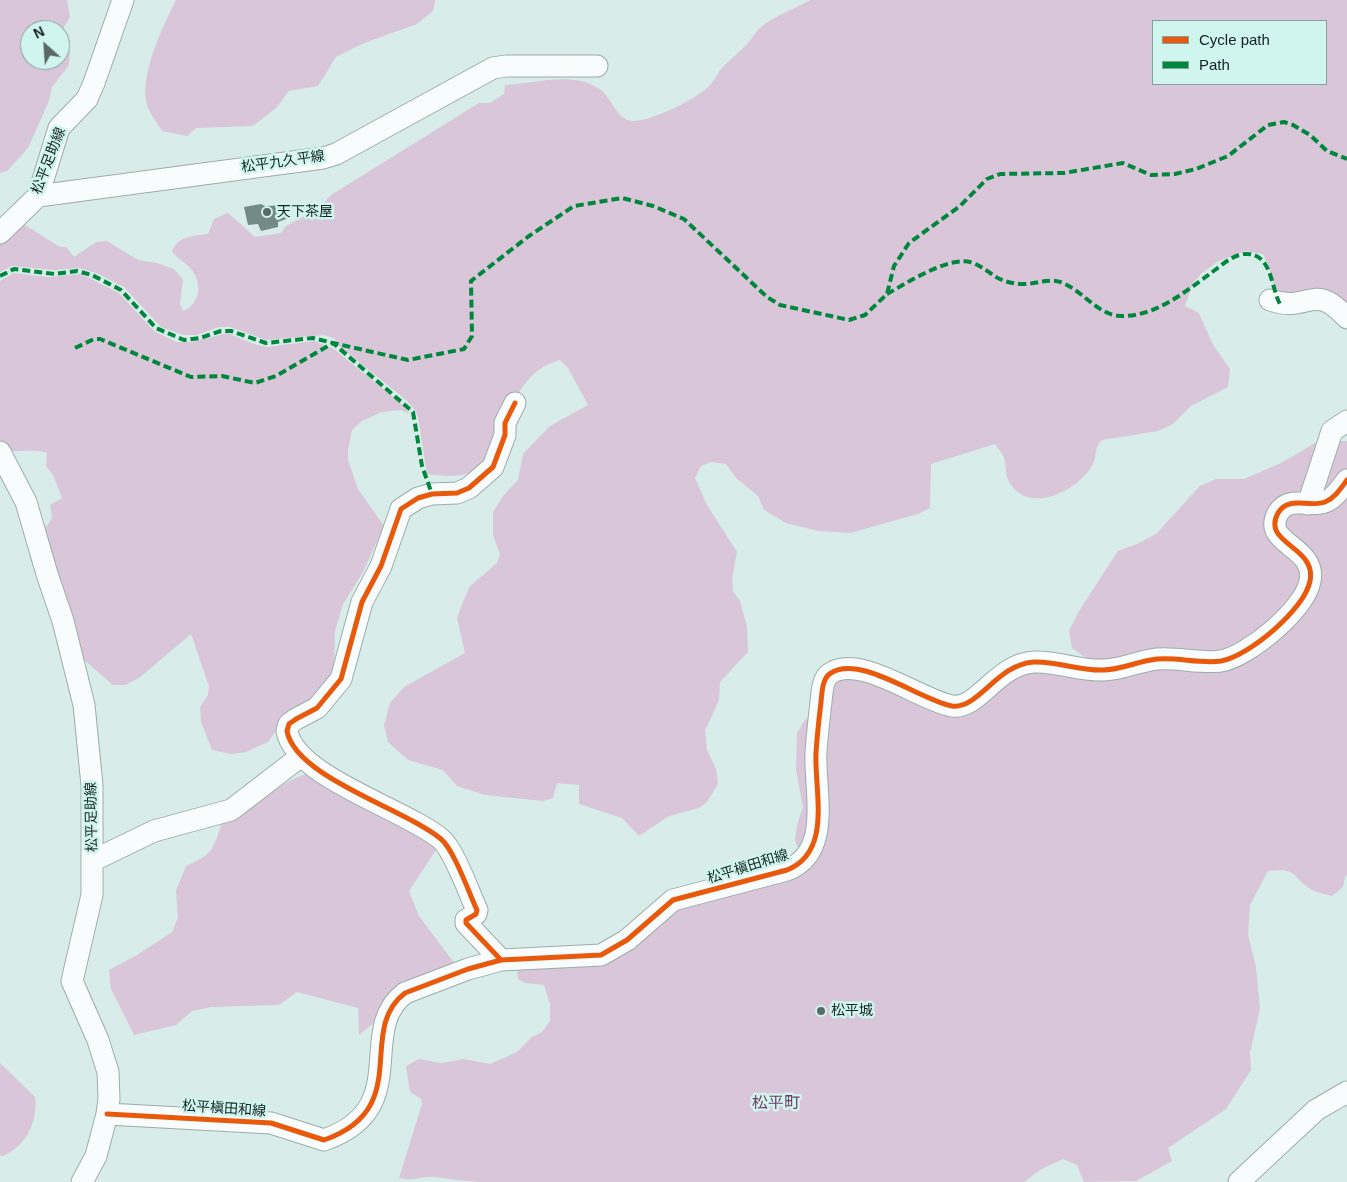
<!DOCTYPE html>
<meta charset="utf-8">
<style>
body{margin:0}
#map{position:relative;width:1347px;height:1182px;overflow:hidden;background:#d8ede9;font-family:Arial,sans-serif}
canvas{display:block}
.legend{position:absolute;left:1152px;top:20px;width:175px;height:65px;box-sizing:border-box;background:#d0f5ef;border:1px solid #85a19c;margin:0;padding:6px 9px;list-style:none;font-size:15px;color:#142220}
.legend li{display:flex;align-items:center;gap:10px;height:25px}
.legend b{width:25px;border:1px solid #85a19c}
.north{position:absolute;left:20px;top:20px;width:50px;height:50px;box-sizing:border-box;background:#d0f5ef;border:1px solid #85a19c;border-radius:50%;rotate:334deg;font-size:14px;font-weight:700;line-height:20px;text-align:center;color:#142220}
.north::after{content:'';display:block;margin:auto;width:18px;height:22px;background:#596966;clip-path:polygon(50% 0,100% 100%,50% 72%,0 100%)}
</style>
<div id="map">
<canvas width="1347" height="1182"></canvas>
<ul class="legend">
<li><b style="height:6px;background:#e8590c"></b>Cycle path</li>
<li><b style="height:6px;background:#00873e"></b>Path</li>
</ul>
<div class="north">N</div>
</div>
<script>
const g = document.querySelector('canvas').getContext('2d');
g.lineJoin = 'round';
function paint(path, color) {
  g.fillStyle = color;
  g.fill(path, 'evenodd');
}
function stroke(path, color, width, dash) {
  g.strokeStyle = color;
  g.lineWidth = width;
  g.lineCap = dash ? 'butt' : 'round';
  g.setLineDash(dash || []);
  g.stroke(path);
}
function write(font, color, halo, rows, align = 'center') {
  g.font = font + ' Arial,"Noto Sans JP",sans-serif';
  g.lineWidth = 5;
  g.setLineDash([]);
  g.textBaseline = 'middle';
  g.strokeStyle = halo;
  g.fillStyle = color;
  for (const [text, x, y, turn = 0] of rows) {
    g.save();
    g.translate(x, y);
    g.rotate((+turn || 0) * Math.PI / 180);
    g.textAlign = isNaN(turn) ? turn : align;
    if (halo) g.strokeText(text, 0, 0);
    g.fillText(text, 0, 0);
    g.restore();
  }
}
paint(new Path2D(`
 M0,0h67l3,17 -9,15 9,19 -1,14 -17,22 -3,14 -21,47 -21,23 -7,2zM30,30h30v30h-30z
 M176,0h259l-2,11 -16,13 -53,19 -28,14 -18,29 -29,5 -13,17 -23,18 -57,2 -9,8 -25,-5c-4,-7 -11,-16 -14,-23 -11,-29 15,-82 28,-108z
 M810,0h537v313l-65,-13c-10,-14 -11,-31 -19,-46l-18,-3 -28,11 -15,11 -9,10 -8,23 14,7 14,32 17,24 -2,18 -37,19 -18,18 -15,7 -56,9c-8,8 -5,15 -9,24 -13,25 -60,50 -81,22 -8,-9 -5,-18 -8,-29 -2,-4 -6,-9 -9,-13l-64,20 -1,44 -12,6 -68,19 -32,-2 -32,-8 -22,-13 -6,-14 -22,-18 -10,-14 -15,-2 -10,4 -6,12 12,27 30,47 -5,26 1,13 7,10 7,26 1,25 -28,30 -1,18 -14,31 2,19 9,19 2,15 -11,18 -8,6 -30,8 -30,20 -17,-18 -43,-14v-19l-22,-2 -4,15 -10,3 -58,-6 -28,-9 -14,-16 -35,-10 -20,-18 -4,-17 6,-22 14,-16 61,-34 -8,-35 8,-21 5,-11 27,-23 3,-9 -7,-19v-23l10,-16 15,-16 5,-26 27,-28 38,-21 -20,-37 -8,-8c-60,16 -50,96 -84,111 -16,7 -33,5 -49,3l-9,-57 -3,-7 -9,-10 -67,-54 -5,-8 -10,-3 -58,5 -36,-13h-11l-22,8h-13l-23,-8 -37,-40 -28,-14 -17,-5 -25,2 -42,-4 -12,6v-31l22,-18 38,24h6l8,10 22,-15 11,-1 31,19 19,3 17,6 9,11 -3,24 3,7c18,-7 20,-29 7,-43 -5,-6 -13,-10 -18,-16 5,-16 22,-16 36,-18l6,-15 14,-6 27,24 26,-4 5,-7 34,-19 11,-12 148,-92h11l14,-9 1,-9c29,-1 66,-14 93,3 15,9 17,31 34,33 16,2 69,-24 78,-36 5,-5 7,-11 11,-16 8,-9 19,-17 27,-26 5,-5 7,-11 12,-15 13,-12 35,-19 50,-28zM1153,21h173v63h-173z
 M14,273l34,4 33,-3 38,19 35,38 22,11h16l35,-9 27,11 13,3 47,-6 20,8 70,57 5,8 -8,-4 -19,2 -20,9 -10,9 -4,20v10l10,29 26,37 -21,46 -20,32 -8,27 -1,45 -11,16 -42,32 -13,18 -22,10 -15,2 -19,-4 -11,-28 -1,-15 8,-12 1,-9 -18,-52 -52,44 -14,7h-12l-38,-33 -32,-123c10,-8 10,-12 7,-24l12,-7 -9,-23 -7,-9 1,-13c-17,-5 -31,1 -47,-4v-168z
 M1322,439l-15,49 -18,11 -15,13 28,46 2,32 -64,62 -147,11 -21,-15 -3,-17 10,-20 39,-60 19,-7 19,-10 44,-48 16,-7h28l37,-16z
 M1332,441h15v33l-22,25 -8,-13z
 M1347,485v390l-2,2 -2,10 -11,9c-7,-2 -18,-4 -23,-8 -19,-13 -11,-20 -41,-17l-18,34 -2,30 8,32 4,42 -10,44 1,17 -25,39 -58,39 4,13 -36,20 -52,1 -7,-17 -14,-6 -23,11 -16,12h-545c-15,-1 -29,-3 -43,-5 -13,-2 -21,5 -37,1l23,-74 -1,-5 -11,-7 -4,-26 13,-7 22,4 23,-4 26,5 27,-12 15,-15 10,-5 8,-11v-17l-6,-19 -19,-2 -7,-4 -1,-6 4,-11 46,4 100,-57 137,-43 23,-176 13,-10 17,-3 85,33 70,-39 207,-6 95,-77 -32,-52 -2,-18z
 M815,714v107l-13,34 -7,-14 2,-16 6,-18 -7,-37 1,-37 8,-13z
 M310,773l128,74 -29,44 10,25 39,52 -80,51 -19,16 -1,-27 -61,-16 -18,13 -67,2 -20,4 -16,14 -42,10 -23,-46 -2,-19 28,-15 35,-23 6,-15 -2,-27 10,-24c27,-12 27,-16 36,-44 33,-9 54,-41 88,-49z
 M0,1063l35,34c3,25 -9,50 -33,59l-2,-1z`), '#d9c6d8');
paint(new Path2D(`
 M261,204l4,2 24,-1v13l-11,4v5l-17,4 -3,-7 -10,1 -4,-18z`), '#748a87');
const minor = new Path2D(`
 M38,196l285,-38 13,-4 157,-86 13,-2h91
 M0,233l38,-37 21,-68 28,-29 7,-16 29,-83
 M1270,300c40,14 42,-20 77,18
 M0,452l26,50 21,72 16,47 21,84 8,80v110l-20,86 26,59 10,32 1,27 -2,15 -11,42 -14,26
 M1308,504l24,-73 15,-10
 M92,861l62,-30 77,-21 69,-53
 M501,960l-35,-37v-3l10,-6 1,-4c-8,-17 -23,-60 -36,-71 -36,-30 -146,-62 -154,-108l2,-7 7,-5 21,-11 24,-29 21,-77 19,-36 20,-57 17,-11 14,-4 25,-1 12,-5 24,-21 12,-32v-12l10,-20
 M107,1114l164,9 53,17c91,-32 31,-109 81,-147l63,-24 33,-9 100,-5 26,-15 46,-40 114,-30c46,-18 27,-80 29,-117 1,-17 3,-34 5,-51 1,-9 1,-24 10,-29 29,-19 89,27 121,33 26,4 45,-42 82,-44 23,-1 45,9 69,8 18,0 35,-9 54,-11 21,-2 43,5 64,2 28,-5 84,-52 89,-80 7,-35 -49,-37 -32,-68 11,-18 31,-5 47,-11 10,-4 16,-14 22,-22
 M1239,1182l77,-72 31,-18`);
stroke(minor, '#9caca9', 23);
stroke(minor, '#f9fcfc', 21);
stroke(new Path2D(`
 M0,276l14,-7 41,5 22,-3 15,4 29,15 35,38 28,12 16,-2 21,-7h10l35,12 47,-5 20,5 80,69 9,54 10,28
 M887,294c20,-11 64,-40 86,-31 21,9 21,19 48,21 16,1 29,-8 44,0 19,9 34,31 55,32 35,1 65,-24 91,-43 10,-7 23,-20 36,-19 25,0 24,34 33,50
 M75,348l19,-9h6l91,38 31,-1 33,7 21,-7 57,-33 75,17 56,-11 8,-13 -1,-55 58,-45 45,-30 48,-8 31,8 31,13 83,78 13,8 69,15 16,-5 22,-21 7,-28 15,-23 51,-37 27,-27 13,-5 64,-1 59,-10 28,12 24,-1 21,-5 32,-13 40,-31 16,-3 9,3 17,10 17,16 20,8`), '#00873e', 4, [8, 4]);
stroke(new Path2D(`
 M501,960l-35,-37v-3l10,-6 1,-4c-8,-17 -23,-60 -36,-71 -36,-30 -146,-62 -154,-108l2,-7 7,-5 21,-11 24,-29 21,-77 19,-36 20,-57 17,-11 14,-4 25,-1 12,-5 24,-21 12,-32v-12l10,-20
 M107,1114l164,9 53,17c91,-32 31,-109 81,-147l63,-24 33,-9 100,-5 26,-15 46,-40 114,-30c46,-18 27,-80 29,-117 1,-17 3,-34 5,-51 1,-9 1,-24 10,-29 29,-19 89,27 121,33 26,4 45,-42 82,-44 23,-1 45,9 69,8 18,0 35,-9 54,-11 21,-2 43,5 64,2 28,-5 84,-52 89,-80 7,-35 -49,-37 -32,-68 11,-18 31,-5 47,-11 10,-4 16,-14 22,-22`), '#e8590c', 5);
for (const [x, y, r, color] of [
 [267,212,5,"#596966"],
 [821,1011,5,"#596966"]
]) {
  const dot = new Path2D();
  dot.arc(x, y, r, 0, 2 * Math.PI);
  g.fillStyle = color;
  g.fill(dot);
  stroke(dot, '#d0f5ef', 2);
}
write('14px', '#142220', '#d0f5ef', [
 ["松平足助線",49,161,-69],
 ["松平九久平線",283,162,-8],
 ["松平足助線",92,817,-91],
 ["松平槇田和線",748,867,-17],
 ["松平槇田和線",224,1109,4]
]);
write('14px', '#142220', '#d0f5ef', [
 ["天下茶屋",277,212],
 ["松平城",831,1011]
], 'left');
write('16px', '#733a65', '#d0f5ef', [
 ["松平町",776,1104]
]);
</script>
